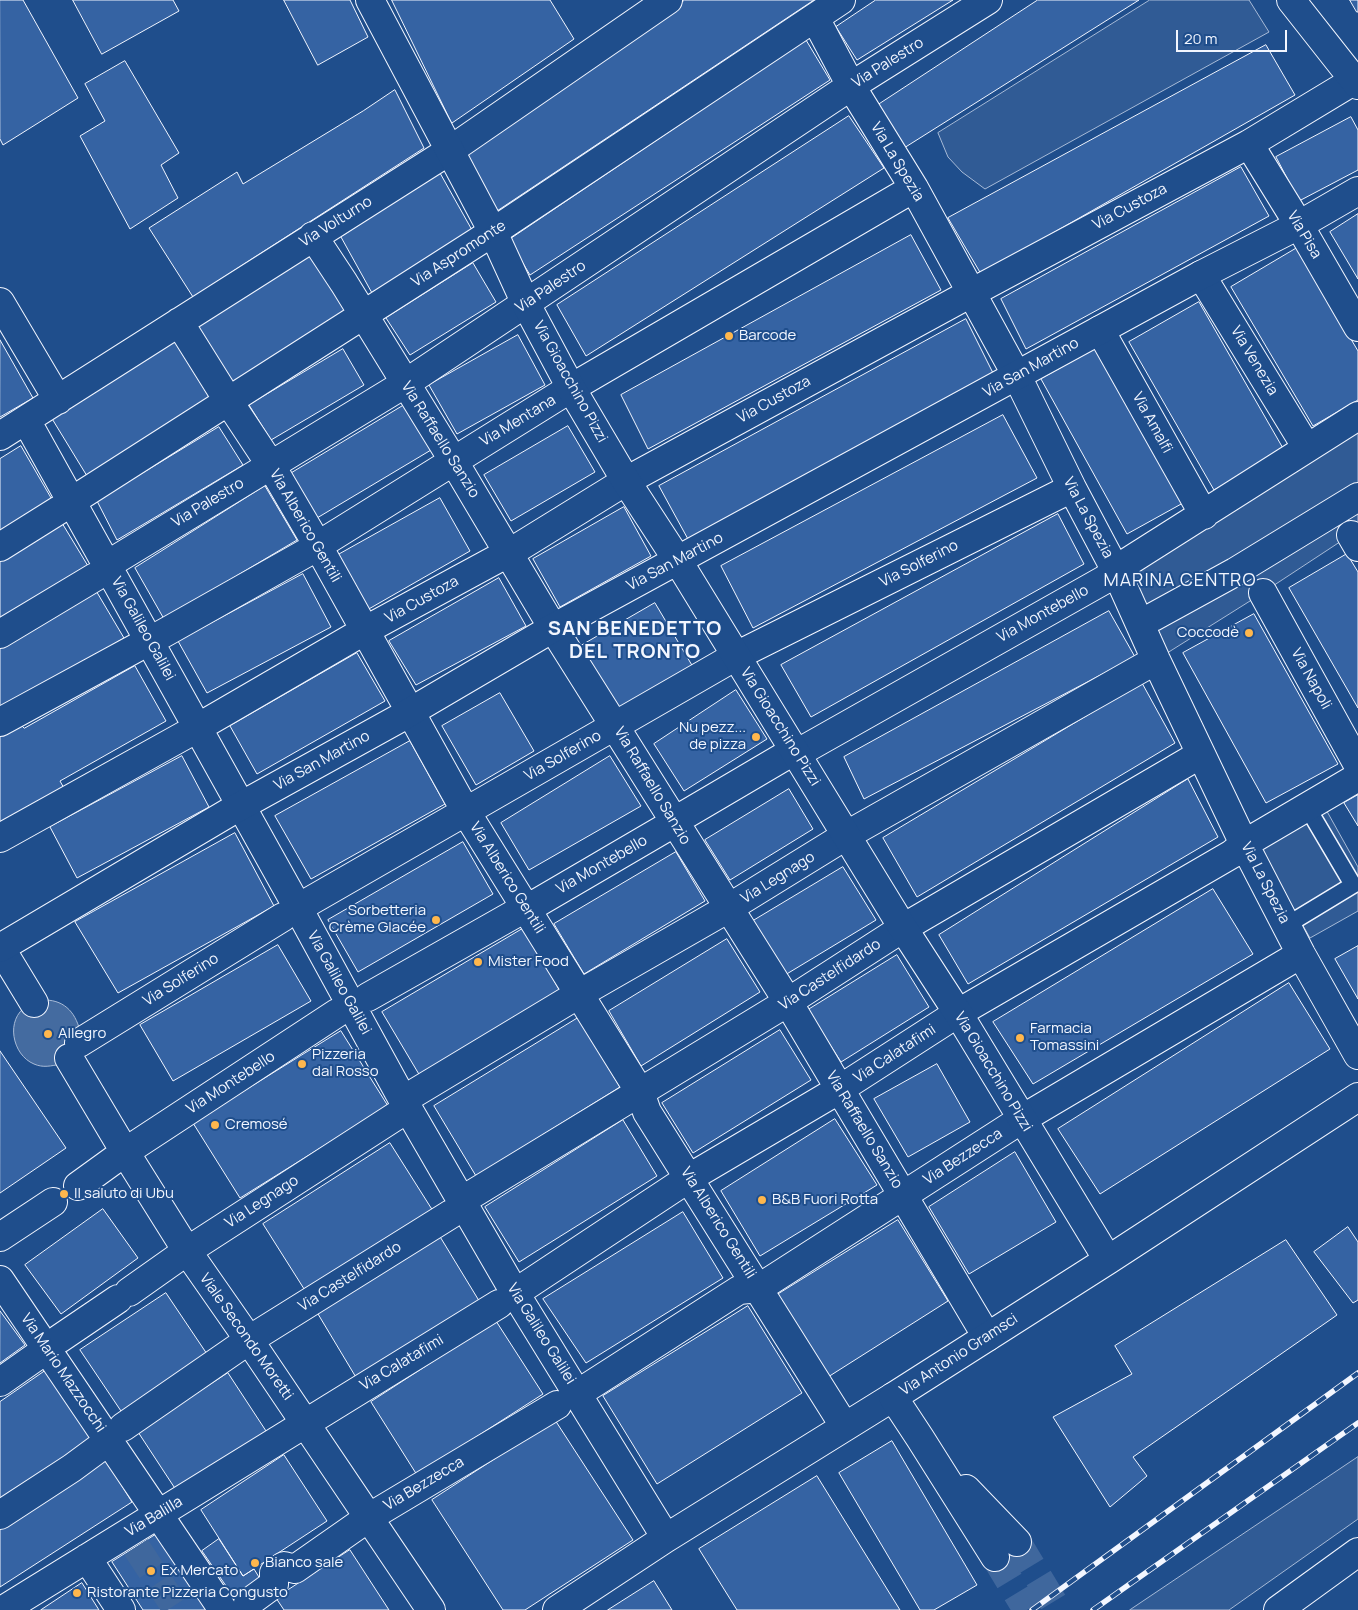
<!DOCTYPE html>
<meta charset="utf-8">
<style>
body{margin:0}
#map{position:relative;width:1358px;height:1610px;overflow:hidden;background:#1f4e8c;font-family:Manrope,sans-serif}
canvas{display:block}
.scale{position:absolute;left:1176px;top:30px;width:111px;height:22px;box-sizing:border-box;border:2px solid #f2f6ff;border-top:0;padding-left:6px;font-size:15px;line-height:18px;white-space:nowrap;color:#f2f6ff;-webkit-text-stroke:4px #1f4e8c;paint-order:stroke}
</style>
<div id="map">
<canvas width="1358" height="1610"></canvas>
<div class="scale">20 m</div>
</div>
<script>
const g = document.querySelector('canvas').getContext('2d');
g.lineJoin = 'round';
function paint(path, color) {
  g.fillStyle = color;
  g.fill(path, 'evenodd');
}
function stroke(path, color, width, dash) {
  g.strokeStyle = color;
  g.lineWidth = width;
  g.lineCap = dash ? 'butt' : 'round';
  g.setLineDash(dash || []);
  g.stroke(path);
}
function write(font, color, halo, rows, align = 'center') {
  g.font = font + ' Manrope,sans-serif';
  g.lineWidth = 4;
  g.setLineDash([]);
  g.textBaseline = 'middle';
  g.strokeStyle = halo;
  g.fillStyle = color;
  for (const [text, x, y, turn = 0] of rows) {
    g.save();
    g.translate(x, y);
    g.rotate((+turn || 0) * Math.PI / 180);
    g.textAlign = isNaN(turn) ? turn : align;
    if (halo) g.strokeText(text, 0, 0);
    g.fillText(text, 0, 0);
    g.restore();
  }
}
const built = new Path2D(`
 M1150,0h99l20,32 -284,157 -23,-17 -14,-15 -10,-24z
 M1358,416v114l-108,71 -94,59 -30,-97z
 M1324,806l34,61v44l-48,27 -53,-94z
 M1358,1457v62l-129,91h-99z`);
paint(built, '#305b95');
stroke(built, '#a8bbd7', 1);
const water = new Path2D(`
 M42,1000c21,-1 33,11 38,31l-19,33c-10,2 -18,4 -27,0 -22,-9 -29,-45 -7,-58 4,-2 10,-4 15,-6z`);
paint(water, '#446ba0');
stroke(water, '#a8bbd7', 1);
const building = new Path2D(`
 M0,0h23l55,98 -75,47 -3,-6z
 M73,0h100l6,11 -77,43z
 M284,0h66l18,37 -50,28z
 M392,0h158l24,39 -122,84z
 M685,0h129l-317,211 -31,-56z
 M876,0h77l-96,60 -21,-33z
 M1038,0h101l-235,148 -26,-43z
 M1350,0h8v12h-1z
 M806,40l24,40 -300,195 -21,-35z
 M1266,45l29,50 -314,179 -33,-56z
 M125,61l54,92 -18,12 17,33 -48,31 -50,-93 25,-15 -20,-37z
 M395,90l29,58 -231,149 -44,-69 88,-56 6,12 120,-73z
 M849,116l35,52 -298,188 -29,-51z
 M1351,117l7,13v40l-59,31 -23,-44z
 M1241,167l28,49 -243,133 -25,-50z
 M440,173l32,57 -100,63 -31,-56z
 M1358,214v65l-28,-47z
 M911,235l30,55 -293,159 -27,-54z
 M312,248l38,63 -121,76 -36,-62z
 M1297,248l61,103v49l-45,26 -82,-139z
 M473,263l23,39 -86,53 -24,-37z
 M1199,302l85,148 -70,40 -85,-148z
 M966,319l27,54 -304,168 -30,-55z
 M518,335l27,50 -88,49 -28,-49z
 M0,340l33,58 -33,19z
 M175,342l36,58 -124,76 -36,-59z
 M1097,348l86,155 -56,31 -86,-155z
 M343,349l21,36 -93,55 -22,-35z
 M406,404l25,46 -114,68 -27,-44z
 M1003,415l34,63 -284,150 -32,-62z
 M568,426l27,46 -84,49 -27,-46z
 M219,427l24,38 -126,75 -20,-39z
 M21,446l33,57 -54,33v-77z
 M265,486l32,54 -133,79 -29,-51z
 M440,498l30,53 -103,59 -29,-55z
 M624,507l27,49 -91,51 -27,-48z
 M1058,514l26,50 -273,153 -30,-52z
 M62,523l26,43 -88,54v-59z
 M1347,554l11,18v136l-69,-120z
 M303,574l28,53 -124,66 -29,-52z
 M499,578l27,48 -110,59 -27,-44z
 M95,589l29,49 -124,74v-67z
 M655,603l38,64 -76,45 -38,-65z
 M1109,611l26,46 -271,142 -20,-42z
 M1254,614l84,150 -72,39 -83,-150z
 M357,653l28,48 -128,73 -27,-48z
 M135,666l31,55 -106,60 5,9 -65,37v-98l16,-9 8,8z
 M1142,683l33,60 -258,154 -34,-59z
 M736,690l31,49 -83,52 -30,-47z
 M500,693l34,58 -58,34 -34,-59z
 M410,741l35,63 -134,75 -36,-63z
 M182,756l27,51 -132,71 -27,-51z
 M610,756l31,50 -112,64 -28,-47z
 M1188,779l30,58 -250,147 -29,-49z
 M789,789l24,40 -83,51 -25,-40z
 M1358,795v31l-14,-23z
 M235,833l39,73 -156,87 -43,-71z
 M463,842l30,52 -135,78 -30,-52z
 M676,852l29,49 -121,73 -30,-50z
 M843,867l33,53 -91,55 -32,-54z
 M1213,889l40,65 -220,130 -40,-62z
 M524,928l37,65 -141,83 -38,-64z
 M727,939l33,53 -119,74 -32,-55z
 M278,945l33,56 -138,80 -33,-56z
 M1358,946v53l-23,-40z
 M897,955l32,52 -88,55 -33,-52z
 M1289,983l41,66 -230,145 -42,-65z
 M578,1018l42,69 -144,89 -42,-70z
 M780,1030l31,50 -118,73 -31,-50z
 M341,1031l47,75 -148,92 -47,-75z
 M0,1051l66,97 -66,45z
 M937,1064l33,58 -62,35 -34,-58z
 M835,1119l42,66 -117,71 -39,-65z
 M623,1120l34,56 -138,86 -34,-55z
 M390,1143l43,68 -127,81 -43,-68z
 M1015,1152l41,70 -87,52 -40,-67z
 M103,1209l35,49 -77,56 -36,-49z
 M683,1212l40,66 -137,85 -43,-64z
 M898,1220l50,81 -120,76 -51,-82z
 M1348,1227l10,15v58l-5,3 -39,-51z
 M439,1235l42,69 -124,75 -42,-70z
 M1286,1240l51,75 -204,142 14,19 -37,31 -57,-90 79,-43 -17,-28z
 M166,1293l43,64 -86,57 -43,-64z
 M748,1306l54,87 -145,91 -54,-88z
 M0,1311l25,34 -25,18z
 M496,1321l47,73 -126,81 -46,-73z
 M45,1371l48,69 -93,65v-103z
 M228,1373l40,61 -90,59 -40,-61z
 M555,1420l78,120 -108,70h-22l-71,-110z
 M892,1441l85,144 -43,25h-14l-81,-137z
 M284,1455l43,66 -84,55 -42,-66z
 M105,1459l27,43 -132,85v-61z
 M817,1476l83,134h-163l-38,-61z
 M160,1532l49,78h-66l-31,-48z
 M219,1539l24,37 11,-7 8,13 -27,17 -33,-48z
 M350,1550l39,60h-105l-8,-12z
 M654,1581l18,29h-64z
 M82,1583l17,27h-58z`);
paint(building, '#3563a3');
stroke(building, '#f2f6ff', 1);
stroke(new Path2D(`
 M136,1547l41,63`), '#3f679d', 28, [28, 14]);
stroke(new Path2D(`
 M1017,1542l41,68
 M995,1557l32,53`), '#3f679d', 28, [28, 14]);
const lane = new Path2D(`
 M1287,925l66,-40 -46,-78`);
const street = new Path2D(`
 M815,18l36,68 63,102 103,188 55,112 44,83 40,89 88,184 57,110 57,101
 M1249,144l50,81 59,102
 M313,236l31,47 109,177 100,168 235,374 199,335
 M1201,275l106,173
 M0,302l58,98
 M179,322l50,80 41,62 48,82 148,266 174,280 7,20 191,304 5,12
 M1100,330l104,185
 M26,420l272,488 105,192 112,193 151,245
 M0,436l449,-285 219,-151
 M72,501l421,-269 348,-232
 M1351,535l7,12
 M0,547l59,-37
 M107,565l299,-182 445,-297 137,-86
 M1263,593l95,172
 M1153,617l82,-45 123,-75
 M0,634l95,-57
 M150,641l156,-88 265,-165 343,-200
 M0,722l136,-74
 M197,728l167,-97 155,-84 107,-66 345,-188 278,-149 106,-64
 M796,754l308,-174 22,-17 232,-147
 M683,816l102,-60
 M0,838l185,-103
 M537,903l130,-76
 M298,908l438,-252 336,-168
 M0,947l34,56
 M368,997l150,-85
 M79,1043l204,-126
 M69,1058l56,94 62,99 62,89 182,270
 M403,1100l176,-106 148,-85 120,-74 309,-175
 M78,1186l47,-34 212,-139
 M461,1201l327,-199 115,-74 298,-174
 M0,1237l53,-35
 M0,1280l223,330
 M129,1292l58,-41 209,-135
 M515,1293l174,-115 151,-89 118,-76 274,-159 12,-10 114,-67
 M59,1339l59,-40
 M0,1382l47,-33
 M577,1394l162,-104 20,-2 263,-169 279,-165
 M123,1427l126,-87 202,-126
 M0,1515l72,-47 38,-28
 M87,1558l34,52
 M274,1584v-11l10,-7 11,3 73,-51 189,-113
 M248,1603l26,-19
 M3,1610l496,-306
 M557,1610l109,-72 227,-141
 M1278,1610l80,-58`);
const secondary = new Path2D(`
 M370,0l123,232 33,72 45,84 55,93 52,80 225,367 55,85 150,247
 M1291,0l67,85
 M0,948l228,-135 170,-94 155,-91 648,-353 98,-50 59,-34
 M966,1489l51,53
 M995,1557l-75,-119 -27,-41 215,-137 250,-163`);
stroke(lane, '#f2f6ff', 19);
stroke(street, '#f2f6ff', 30);
stroke(secondary, '#f2f6ff', 30);
stroke(lane, '#1f4e8c', 16);
stroke(street, '#1f4e8c', 28);
stroke(secondary, '#1f4e8c', 28);
const rail = new Path2D(`
 M1032,1610l326,-237
 M1093,1610l265,-187`);
stroke(rail, '#f2f6ff', 5.5);
stroke(rail, '#1f4e8c', 4, [11]);
for (const [x, y, r, color] of [
 [729,336,5,"#ffb74d"],
 [1249,633,5,"#ffb74d"],
 [756,737,5,"#ffb74d"],
 [436,920,5,"#ffb74d"],
 [478,962,5,"#ffb74d"],
 [48,1034,5,"#ffb74d"],
 [1020,1038,5,"#ffb74d"],
 [302,1064,5,"#ffb74d"],
 [215,1125,5,"#ffb74d"],
 [64,1194,5,"#ffb74d"],
 [762,1200,5,"#ffb74d"],
 [255,1563,5,"#ffb74d"],
 [151,1571,5,"#ffb74d"],
 [77,1593,5,"#ffb74d"]
]) {
  const dot = new Path2D();
  dot.arc(x, y, r, 0, 2 * Math.PI);
  g.fillStyle = color;
  g.fill(dot);
  stroke(dot, '#1f4e8c', 2);
}
write('15px', '#f2f6ff', '#1f4e8c', [
 ["Via Palestro",888,63,-32],
 ["Via La Spezia",897,162,59],
 ["Via Custoza",1130,207,-28],
 ["Via Volturno",336,222,-32],
 ["Via Pisa",1304,235,59],
 ["Via Aspromonte",459,254,-33],
 ["Via Palestro",551,287,-34],
 ["Via Venezia",1254,361,59],
 ["Via San Martino",1031,368,-29],
 ["Via Gioacchino Pizzi",570,382,61],
 ["Via Custoza",774,400,-29],
 ["Via Mentana",518,421,-31],
 ["Via Amalfi",1152,423,61],
 ["Via Raffaello Sanzio",440,440,58],
 ["Via Palestro",208,503,-31],
 ["Via La Spezia",1088,518,62],
 ["Via Alberico Gentili",305,526,60],
 ["Via San Martino",675,562,-28],
 ["Via Solferino",919,564,-27],
 ["Via Custoza",422,600,-29],
 ["Via Montebello",1043,614,-29],
 ["Via Galileo Galilei",143,629,61],
 ["Via Napoli",1311,679,61],
 ["Via Gioacchino Pizzi",780,727,58],
 ["Via Solferino",563,756,-30],
 ["Via San Martino",322,761,-29],
 ["Via Raffaello Sanzio",652,786,59],
 ["Via Montebello",602,865,-30],
 ["Via Alberico Gentili",507,878,58],
 ["Via Legnago",778,878,-32],
 ["Via La Spezia",1265,883,63],
 ["Via Castelfidardo",830,975,-33],
 ["Via Solferino",181,980,-32],
 ["Via Galileo Galilei",339,983,61],
 ["Via Calatafimi",895,1054,-33],
 ["Via Gioacchino Pizzi",993,1072,59],
 ["Via Montebello",231,1083,-33],
 ["Via Raffaello Sanzio",864,1130,59],
 ["Via Bezzecca",963,1157,-33],
 ["Via Legnago",262,1202,-33],
 ["Via Alberico Gentili",718,1223,58],
 ["Via Castelfidardo",350,1277,-32],
 ["Via Galileo Galilei",541,1334,58],
 ["Viale Secondo Moretti",246,1337,55],
 ["Via Antonio Gramsci",959,1355,-33],
 ["Via Calatafimi",402,1363,-31],
 ["Via Mario Mazzocchi",63,1373,56],
 ["Via Bezzecca",424,1484,-31],
 ["Via Balilla",154,1517,-31]
]);
write('15px', '#f2f6ff', '#1f4e8c', [
 ["Barcode",739,336],
 ["Coccodè",1239,633,"right"],
 ["Nu pezz...",746,728,"right"],
 ["de pizza",746,745,"right"],
 ["Sorbetteria",426,911,"right"],
 ["Crème Glacée",426,928,"right"],
 ["Mister Food",488,962],
 ["Farmacia",1030,1029],
 ["Tomassini",1030,1046],
 ["Allegro",58,1034],
 ["Pizzeria",312,1055],
 ["dal Rosso",312,1072],
 ["Cremosé",225,1125],
 ["Il saluto di Ubu",74,1194],
 ["B&B Fuori Rotta",772,1200],
 ["Bianco sale",265,1563],
 ["Ex Mercato",161,1571],
 ["Ristorante Pizzeria Congusto",87,1593]
], 'left');
g.letterSpacing = '1px';
write('18px', '#f2f6ff', '#1f4e8c', [
 ["MARINA CENTRO",1180,581]
]);
g.letterSpacing = '0px';
g.letterSpacing = '1px';
write('bold 20px', '#f2f6ff', '#1f4e8c', [
 ["SAN BENEDETTO",635,629],
 ["DEL TRONTO",635,652]
]);
g.letterSpacing = '0px';
</script>
